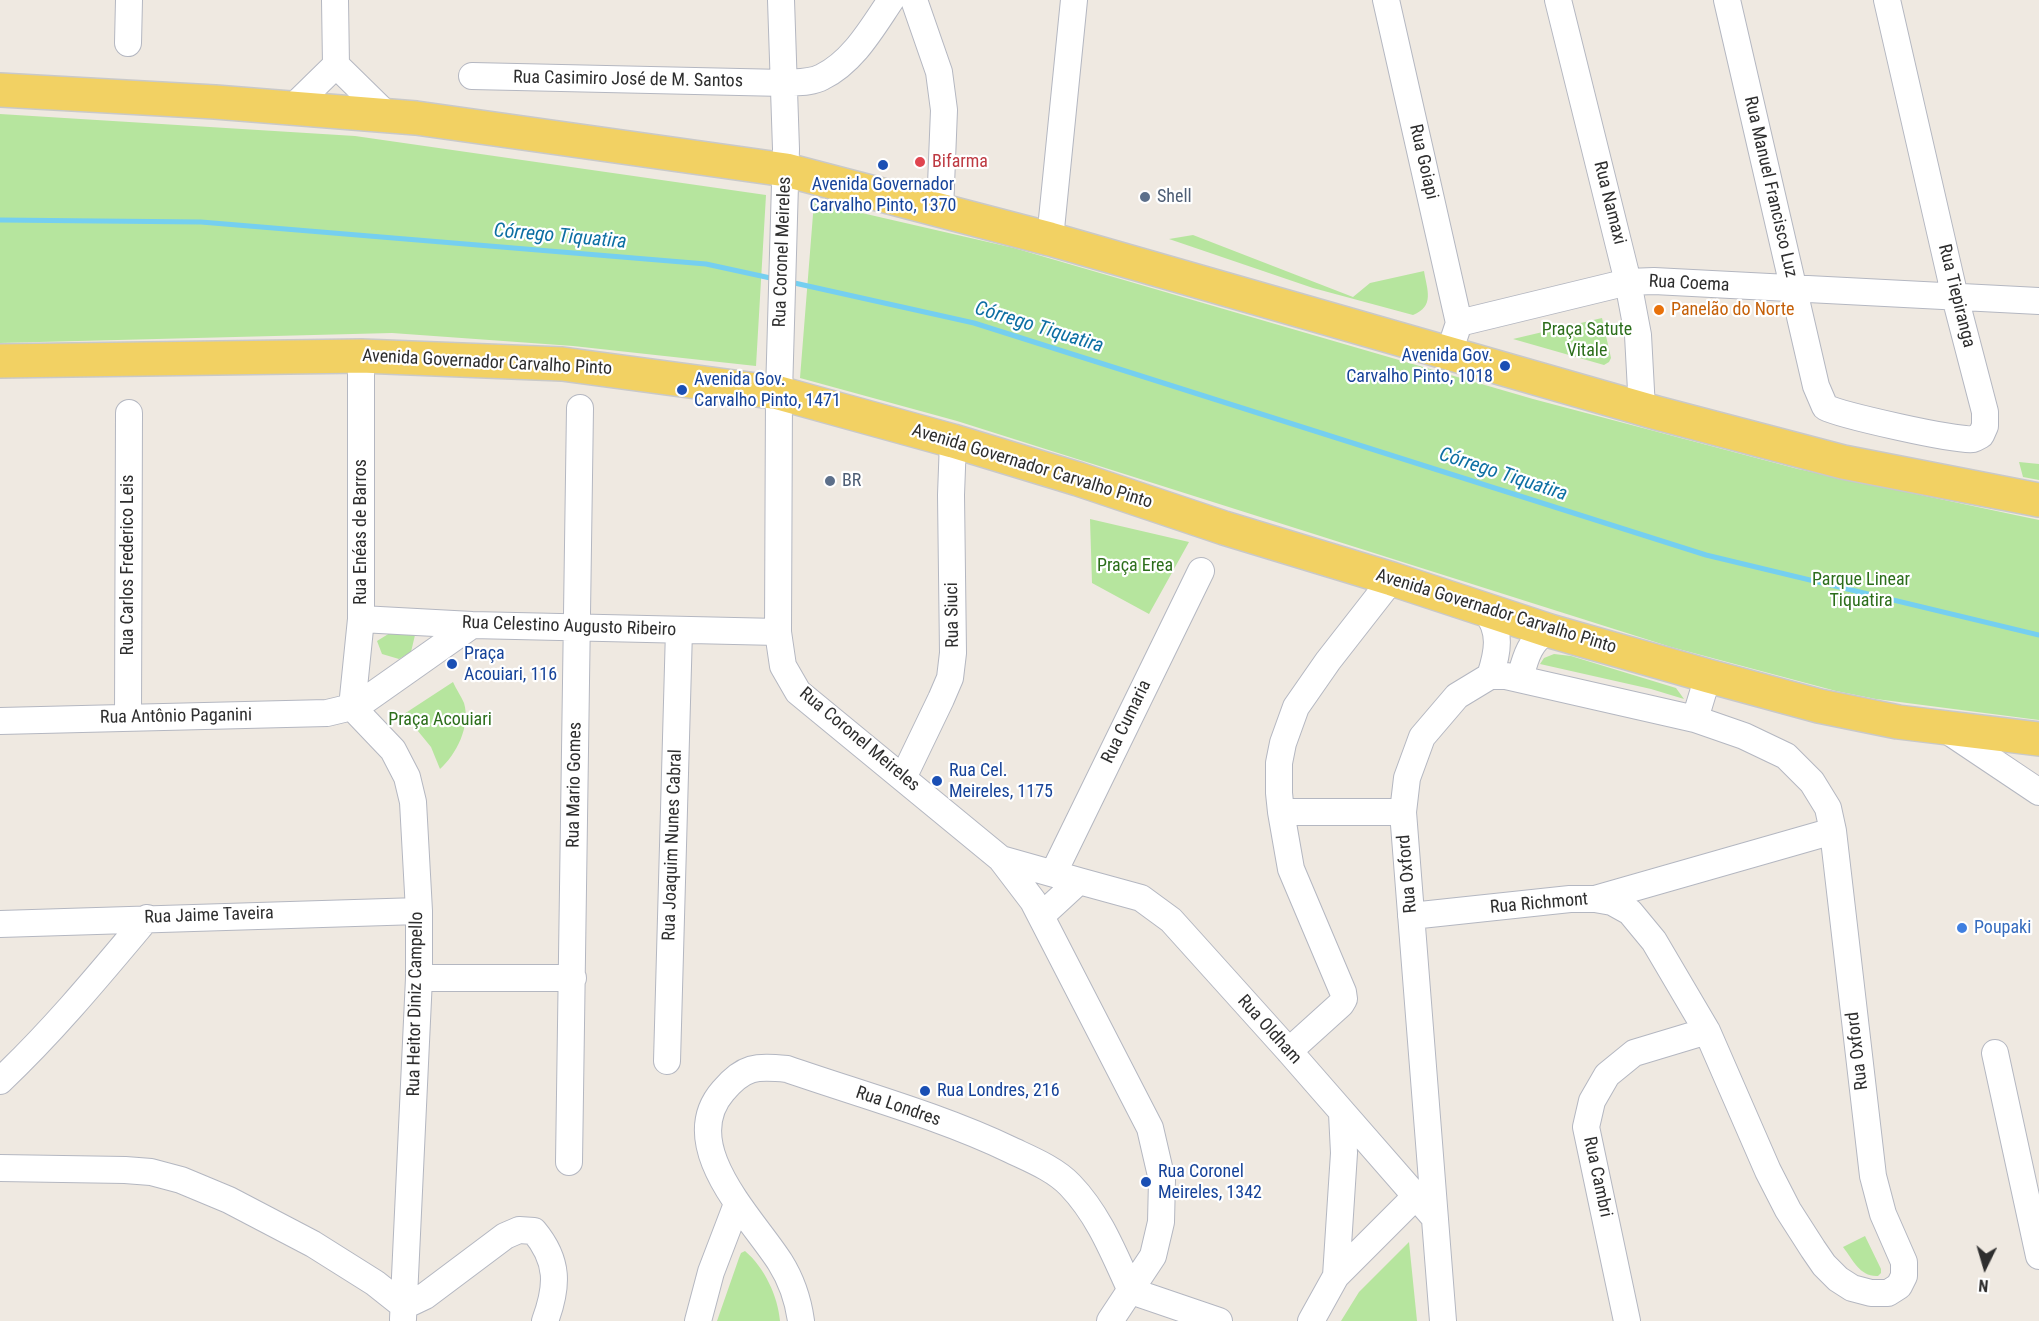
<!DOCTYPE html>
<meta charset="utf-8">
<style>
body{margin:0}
#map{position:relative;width:2039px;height:1321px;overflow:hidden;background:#efe9e1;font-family:"Roboto Condensed",sans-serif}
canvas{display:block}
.north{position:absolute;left:1955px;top:1237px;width:60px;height:60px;-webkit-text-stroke:4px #fff;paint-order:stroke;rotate:185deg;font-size:16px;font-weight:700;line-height:24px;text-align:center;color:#2e2e2e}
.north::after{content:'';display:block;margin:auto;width:21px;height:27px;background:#2e2e2e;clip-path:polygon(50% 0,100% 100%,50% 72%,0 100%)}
</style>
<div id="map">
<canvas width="2039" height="1321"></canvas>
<div class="north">N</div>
</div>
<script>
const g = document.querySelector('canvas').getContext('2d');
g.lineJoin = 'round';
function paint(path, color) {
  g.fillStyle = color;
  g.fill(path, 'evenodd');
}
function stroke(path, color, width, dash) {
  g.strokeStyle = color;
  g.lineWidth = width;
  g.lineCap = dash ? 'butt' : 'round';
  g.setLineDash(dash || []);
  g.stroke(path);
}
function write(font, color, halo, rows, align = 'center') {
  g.font = font + ' "Roboto Condensed",sans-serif';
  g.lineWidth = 4.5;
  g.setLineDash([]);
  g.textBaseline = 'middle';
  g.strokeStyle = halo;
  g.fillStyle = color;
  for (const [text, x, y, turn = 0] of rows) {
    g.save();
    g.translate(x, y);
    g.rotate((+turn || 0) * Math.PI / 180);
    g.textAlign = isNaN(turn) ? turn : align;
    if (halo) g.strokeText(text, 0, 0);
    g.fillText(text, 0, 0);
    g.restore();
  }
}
paint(new Path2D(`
 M0,114l355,22 411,59 -10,171 -183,-20 -181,-13 -392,10z
 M814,202l200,46 519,151 265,70 241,51v200l-163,-21 -40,-8 -165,-44 -714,-226 -157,-43z
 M1193,235l160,62 17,-14 54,-12c3,19 11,35 -11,44l-100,-27 -144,-49z
 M1602,318l9,40 -2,4 -5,3 -91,-26z
 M2019,462l20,2v16l-16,-3z
 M1090,519l99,23 -40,72 -57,-31z
 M398,628l17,7 -4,17 -12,7 -17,-5 -5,-13z
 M1554,654l17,2 105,32 8,11 -33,-10 -111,-25 4,-6z
 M453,682c3,7 8,14 11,21 7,23 -8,52 -24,66l-9,-22 -27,-33z
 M1865,1236l16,33v4l-3,3c-18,1 -25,-16 -35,-29z
 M1409,1242l8,79h-76l18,-29z
 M745,1251c19,16 33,45 35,70h-63l22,-63 2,-5z`), '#b6e59e');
stroke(new Path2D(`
 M0,220l201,2 505,42 69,15
 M790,282l184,41 732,232 333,80`), '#75cff0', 5);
const minor = new Path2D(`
 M335,0l1,65 52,51
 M781,0l5,149 -7,244 -1,239 5,34 15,26 203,167 32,42 117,227 12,52 -1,42 -8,34 -43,65
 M914,0l25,72 5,38 -4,100
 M1386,0l73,323
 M1558,0l70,282 10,53 4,74
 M1727,0l89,386 9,21c15,8 134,35 148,32 3,-1 6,-3 8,-4l4,-9v-14l-30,-115 -68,-297
 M128,43l1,-43
 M472,76l312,7c12,-1 27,0 38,-6 31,-15 50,-49 69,-77
 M292,108l44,-43
 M1050,239l24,-239
 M1449,353l10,-30 169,-41 26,-1 385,20
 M1485,610c17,21 13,42 5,66
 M361,619l111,6 306,7
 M1520,678c5,-19 10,-40 30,-47
 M352,707l41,43 14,27 6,25 6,109v67l-16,341
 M352,707l9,-88v-263
 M128,717l1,-304
 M1695,719l13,-43
 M0,721l327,-8 25,-6 15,-8 105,-74
 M1945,729l94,63
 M903,778l38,-79 9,-21 3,-25 -2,-158 2,-54
 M1281,812h122
 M1001,859l78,22 -38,35
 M1054,872l147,-301
 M1079,881l62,17 30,22 118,131 145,166
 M1595,899l238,-68
 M1411,916l159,-17h25l17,3 18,10 24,29 53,90 61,140 20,39 25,39 11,16 14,14 14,9 19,5h17l11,-7 5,-10v-14l-21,-48 -10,-38 -40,-345 -5,-23 -16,-26 -26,-26 -42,-20 -49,-17 -189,-43h-16l-33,20 -35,41 -15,41 -4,34 40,509
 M0,924l419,-13
 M419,978h154
 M1289,1051l52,-47 3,-5 -1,-7 -52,-123 -10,-57 -2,-19v-30l4,-20 13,-36 32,-46 64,-82
 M1995,1053l44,203
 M667,1061l12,-431
 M0,1081c53,-50 100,-107 147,-163
 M569,1162l11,-754
 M0,1168l125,2 26,2 30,8 48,20 84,44 62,39 29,23 21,-10 80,-60 14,-6 15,1c25,30 24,55 11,90
 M1336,1276l8,-123 -2,-40
 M1131,1291l88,30
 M698,1321l13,-49 26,-68
 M801,1321c-3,-22 -9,-40 -21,-59 -29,-45 -104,-117 -57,-171 21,-25 33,-25 64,-22 75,26 153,47 224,81 19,9 44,19 59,35 29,30 44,69 61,106
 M1311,1321l25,-45 80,-80
 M1627,1321l-41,-194 6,-26 15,-26 27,-22 73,-22`);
const major = new Path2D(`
 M0,90l215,12 201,16 370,52 264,69 607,174 186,49 196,38
 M0,361l361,-5 201,8 217,29 174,48 125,38 146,49 168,51 158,52 158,45 111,30 79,16 141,17`);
stroke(minor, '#b4b7c1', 28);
stroke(major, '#c9c9c9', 36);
stroke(minor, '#fff', 26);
stroke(major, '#f2d163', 33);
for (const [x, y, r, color] of [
 [920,162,6,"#e0444e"],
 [883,165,6,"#1a4fb4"],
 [1145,197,6,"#5c6f8a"],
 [1659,310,6,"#e8710a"],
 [1505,366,6,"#1a4fb4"],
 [682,390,6,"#1a4fb4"],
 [830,481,6,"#5c6f8a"],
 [452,664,6,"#1a4fb4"],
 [937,781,6,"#1a4fb4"],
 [1962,928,6,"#3f7fe0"],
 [925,1091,6,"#1a4fb4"],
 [1146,1182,6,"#1a4fb4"]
]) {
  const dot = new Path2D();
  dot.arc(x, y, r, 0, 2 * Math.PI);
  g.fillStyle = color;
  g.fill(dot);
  stroke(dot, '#fff', 2);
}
write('18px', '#2e2e2e', '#fff', [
 ["Rua Casimiro José de M. Santos",628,80,1],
 ["Rua Goiapi",1423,162,77],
 ["Rua Manuel Francisco Luz",1770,187,77],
 ["Rua Namaxi",1609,203,76],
 ["Rua Coronel Meireles",783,252,-88],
 ["Rua Coema",1689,284,3],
 ["Rua Tiepiranga",1956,296,76],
 ["Avenida Governador Carvalho Pinto",487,363,3],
 ["Avenida Governador Carvalho Pinto",1032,467,17],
 ["Rua Enéas de Barros",361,532,-90],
 ["Rua Carlos Frederico Leis",128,565,-90],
 ["Avenida Governador Carvalho Pinto",1496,612,17],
 ["Rua Siuci",953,615,-91],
 ["Rua Celestino Augusto Ribeiro",569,627,2],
 ["Rua Antônio Paganini",176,717,-1],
 ["Rua Cumaria",1127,722,-64],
 ["Rua Coronel Meireles",859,740,40],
 ["Rua Mario Gomes",575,785,-89],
 ["Rua Joaquim Nunes Cabral",673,845,-88],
 ["Rua Oxford",1408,874,-95],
 ["Rua Richmont",1539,904,-5],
 ["Rua Jaime Taveira",209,916,-2],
 ["Rua Heitor Diniz Campello",416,1004,-89],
 ["Rua Oldham",1269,1030,48],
 ["Rua Oxford",1858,1051,-97],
 ["Rua Londres",898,1107,19],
 ["Rua Cambri",1597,1177,78]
]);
write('18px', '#be3a42', '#fff', [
 ["Bifarma",932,162]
], 'left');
write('18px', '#164399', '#fff', [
 ["Avenida Governador",883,185,"center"],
 ["Carvalho Pinto, 1370",883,206,"center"],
 ["Avenida Gov.",1493,356,"right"],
 ["Carvalho Pinto, 1018",1493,377,"right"],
 ["Avenida Gov.",694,380],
 ["Carvalho Pinto, 1471",694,401],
 ["Praça",464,654],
 ["Acouiari, 116",464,675],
 ["Rua Cel.",949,771],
 ["Meireles, 1175",949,792],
 ["Rua Londres, 216",937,1091],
 ["Rua Coronel",1158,1172],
 ["Meireles, 1342",1158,1193]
], 'left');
write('18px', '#4e5e75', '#fff', [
 ["Shell",1157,197],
 ["BR",842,481]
], 'left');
write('18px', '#c56008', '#fff', [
 ["Panelão do Norte",1671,310]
], 'left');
write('18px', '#2c6e1b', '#fff', [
 ["Praça Satute",1587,330],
 ["Vitale",1587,351],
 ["Praça Erea",1135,566],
 ["Parque Linear",1861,580],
 ["Tiquatira",1861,601],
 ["Praça Acouiari",440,720]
]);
write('18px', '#366cbe', '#fff', [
 ["Poupaki",1974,928]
], 'left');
write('italic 20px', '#0d6fa3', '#fff', [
 ["Córrego Tiquatira",560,237,5],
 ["Córrego Tiquatira",1039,328,17],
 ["Córrego Tiquatira",1503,475,18]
]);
</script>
